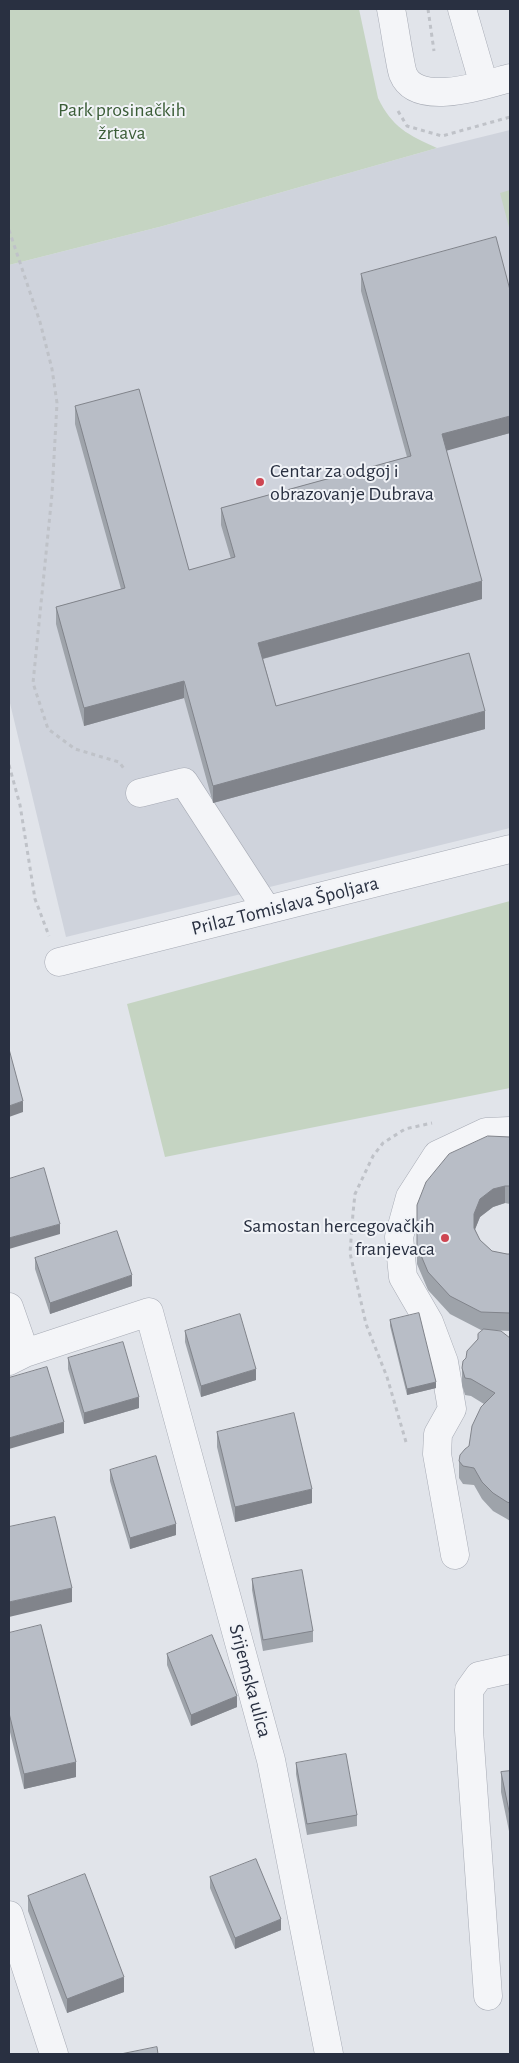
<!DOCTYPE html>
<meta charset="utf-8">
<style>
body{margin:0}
#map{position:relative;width:519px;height:2063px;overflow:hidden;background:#e1e4ea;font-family:"Alegreya Sans",sans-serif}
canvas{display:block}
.frame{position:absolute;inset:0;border:10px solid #293041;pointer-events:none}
</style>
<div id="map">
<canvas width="519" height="2063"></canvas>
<div class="frame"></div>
</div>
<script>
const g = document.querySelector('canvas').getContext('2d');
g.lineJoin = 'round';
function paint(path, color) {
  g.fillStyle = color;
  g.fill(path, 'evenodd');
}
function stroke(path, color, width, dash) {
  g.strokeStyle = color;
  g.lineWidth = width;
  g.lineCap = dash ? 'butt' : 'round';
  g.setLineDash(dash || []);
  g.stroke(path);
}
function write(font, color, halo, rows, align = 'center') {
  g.font = font + ' "Alegreya Sans",sans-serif';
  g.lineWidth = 4;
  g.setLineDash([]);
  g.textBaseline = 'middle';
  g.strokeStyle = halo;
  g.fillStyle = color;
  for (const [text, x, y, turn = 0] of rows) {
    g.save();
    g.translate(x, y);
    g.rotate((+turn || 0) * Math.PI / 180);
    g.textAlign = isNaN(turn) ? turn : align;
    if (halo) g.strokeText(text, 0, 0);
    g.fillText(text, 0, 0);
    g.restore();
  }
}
paint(new Path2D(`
 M510,130v698l-444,109 -57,-238v-434l154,-39 274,-78z`), '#cfd3dc');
paint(new Path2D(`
 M9,9h350l19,89c14,29 30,37 59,50l-274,78 -154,39z
 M510,190v41l-10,-38z
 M510,901v187l-345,69 -38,-153z`), '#c5d4c2');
const minor = new Path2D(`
 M391,9c3,15 5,30 8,46 1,5 2,13 4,19 14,34 81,11 107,4
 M462,9l22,76
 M140,793l44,-11 83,128
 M59,962l451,-113
 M9,1307l16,46
 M9,1361l16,-8 124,-41 122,448 58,294
 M455,1555l-18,-101 1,-20 14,-25 -8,-47 -15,-40 -26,-45 -4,-40 11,-40 27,-42 49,-23 24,-1
 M9,1915l45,139
 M488,1996l-19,-266v-40l10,-14 31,-7`);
stroke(minor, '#a6aab4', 29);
stroke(new Path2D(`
 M428,9l6,42
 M398,111l9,15 35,10 68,-19
 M9,230l31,92 12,47 5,34 -5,91 -19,189 15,46 27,20 44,13 6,8
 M9,765l11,40 15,94 14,37
 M406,1442l-19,-65 -21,-53 -16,-71 3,-40 2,-19 18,-38 10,-13 22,-14 27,-6`), '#bfc2c8', 3, [4, 4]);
stroke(minor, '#f4f5f8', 28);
paint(new Path2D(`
 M361,274l149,159 -64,17 36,149 -219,60 13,47 209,23 -272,74 -29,-105 -100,28 -28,-102v-17l65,-18 -46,-165v-18l114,164 42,-11 -10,-34v-17l186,-51 -46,-166z
 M510,1137v67l-5,-1 -12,4 -13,10 -5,12 5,11 12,11 15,3h3v77l-20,-1 20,8v183l-3,-2 -14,-8 -11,-12 -8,-14 -11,-1 -4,-6v-17l10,-15 15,-42 -13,-8 -6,-1 -3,-10v-17l4,-10 17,-28h-2l-31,-16 -22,-24 -11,-26v-59z
 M35,1258l97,28 -82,28 -15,-45z
 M390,1320l46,68 -29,7 -17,-69z
 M185,1331l71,49 -55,17 -16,-55z
 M68,1358l71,50 -55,16 -16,-55z
 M217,1432l95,71 -77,19 -18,-75z
 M110,1470l66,65 -46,14 -20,-68z
 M252,1579l61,52v11l-50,9 -11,-61z
 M9,1633l67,144 -52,12 -15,-61z
 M167,1654l70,53 -46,19 -24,-61z
 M296,1763l61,52v11l-50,9 -11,-61z
 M510,1771v65l-9,-44v-20z
 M210,1877l71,53 -46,19 -25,-61z
 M28,1896l96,96 -57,21 -39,-102z`), '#9ea3aa');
paint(new Path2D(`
 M510,416v17l-68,19v-18z
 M482,581v18l-224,61v-17z
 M184,681v17l-100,28v-18z
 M485,711v18l-272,74v-17z
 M23,1101v11l-14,5v-11z
 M505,1186v17l-12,4 -13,10 -6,15v-18l6,-15 13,-10z
 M60,1224v10l-51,15v-11z
 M132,1275v11l-82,28v-11z
 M256,1369v11l-55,17v-11z
 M436,1382v6l-29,7v-6z
 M139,1397v11l-55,16v-11z
 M64,1422v11l-55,16v-11z
 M312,1489v14l-77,19v-15z
 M176,1524v11l-46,14v-11z
 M72,1588v14l-63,15v-15z
 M237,1696v11l-46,19v-11z
 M76,1762v15l-52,12v-15z
 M281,1919v11l-46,19v-11z
 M124,1977v15l-57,21v-14z`), '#81848b');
const building = new Path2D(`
 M496,237l14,53v126l-68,18 40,147 -224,62 18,63 193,-53 16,58 -272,75 -29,-105 -100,27 -28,-101 69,-19 -50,-182 64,-17 50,181 46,-13 -14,-49 190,-52 -50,-182z
 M9,1049l14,52 -14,5z
 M488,1136l22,1v49h-5l-12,3 -13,10 -6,15v14l6,12 12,11 15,3h3v59l-29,-1 -31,-16 -22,-24 -11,-26v-41l9,-23 23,-28z
 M44,1168l16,56 -51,14v-59z
 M117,1231l15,44 -82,28 -15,-45z
 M419,1313l17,69 -29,7 -17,-69z
 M240,1314l16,55 -55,17 -16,-55z
 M484,1329l17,2 9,7v165l-3,-1 -14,-9 -11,-11 -8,-14 -11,-2 -4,-5 1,-6 5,-6 4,-3 3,-20 9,-19 14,-14 -24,-14 -6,-1 -3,-10 1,-7 3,-3 1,-7 11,-12v-5z
 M123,1342l16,55 -55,16 -16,-55z
 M47,1367l17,55 -55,16v-60z
 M294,1413l18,76 -77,18 -18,-75z
 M156,1456l20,68 -46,14 -20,-68z
 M55,1517l17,71 -63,14v-75z
 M302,1570l11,61 -50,9 -11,-61z
 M41,1625l35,137 -52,12 -15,-61v-80z
 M212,1635l25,61 -46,19 -24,-61z
 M346,1754l11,61 -50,9 -11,-61z
 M510,1771v45l-9,-44z
 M256,1859l25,60 -46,19 -25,-61z
 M85,1874l39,103 -57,22 -39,-103z
 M157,2047l1,7h-37z`);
paint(building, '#b8bdc6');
stroke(building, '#81848b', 1);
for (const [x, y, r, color] of [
 [260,482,5,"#ce4652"],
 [445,1238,5,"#ce4652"]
]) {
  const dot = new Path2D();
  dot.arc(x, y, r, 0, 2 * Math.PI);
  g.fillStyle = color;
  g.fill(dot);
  stroke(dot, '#f1f3f7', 2);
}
write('20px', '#3b5d37', '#f1f3f7', [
 ["Park prosinačkih",122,110],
 ["žrtava",122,133]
]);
write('20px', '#293041', '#f1f3f7', [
 ["Centar za odgoj i",270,471],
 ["obrazovanje Dubrava",270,494],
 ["Samostan hercegovačkih",435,1226,"right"],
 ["franjevaca",435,1249,"right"]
], 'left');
write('20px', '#293041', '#f1f3f7', [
 ["Prilaz Tomislava Špoljara",285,906,-14],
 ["Srijemska ulica",250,1681,75]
]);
</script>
